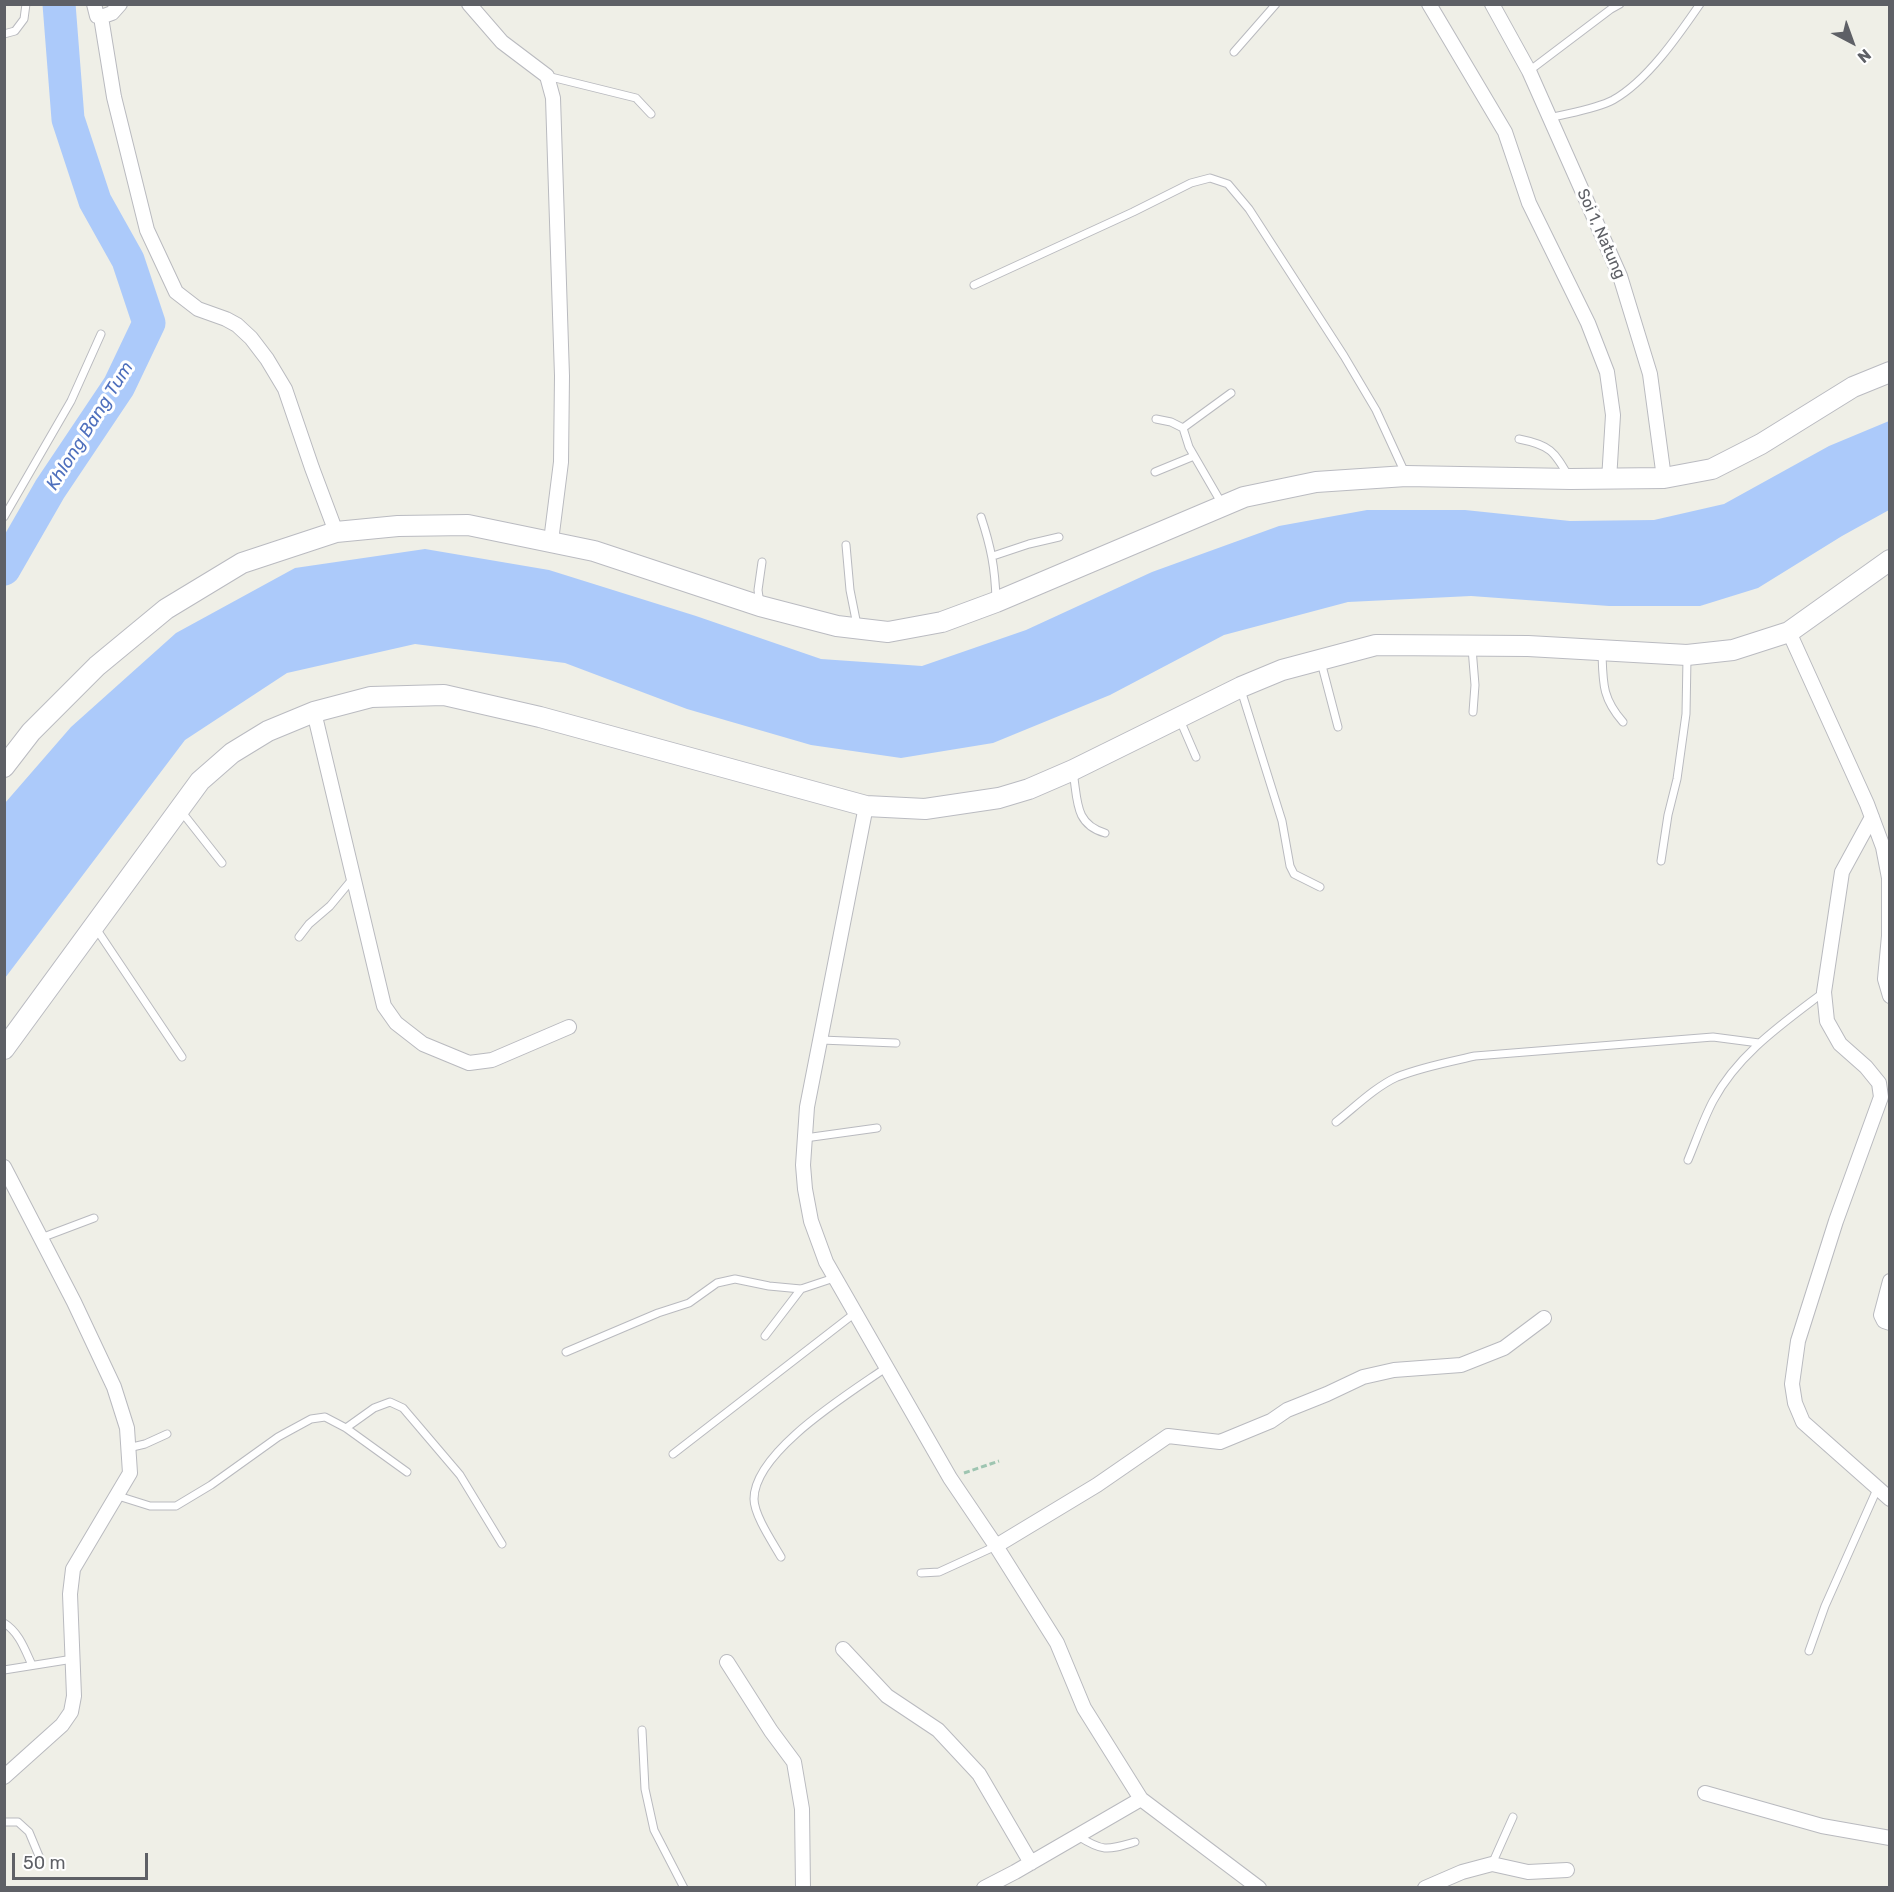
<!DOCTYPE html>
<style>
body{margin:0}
#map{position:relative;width:1894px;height:1892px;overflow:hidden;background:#efefe7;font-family:Rubik,sans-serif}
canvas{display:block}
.frame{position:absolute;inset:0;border:6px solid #5e6066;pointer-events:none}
.north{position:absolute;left:1822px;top:12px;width:60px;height:60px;-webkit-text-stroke:4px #fff;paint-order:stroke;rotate:139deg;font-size:16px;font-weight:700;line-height:24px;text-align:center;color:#5e6066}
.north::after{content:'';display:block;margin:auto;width:21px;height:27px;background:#5e6066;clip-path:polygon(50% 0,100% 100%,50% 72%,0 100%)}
.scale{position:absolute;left:12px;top:1853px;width:136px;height:27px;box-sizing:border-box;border:3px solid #5e6066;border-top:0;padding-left:8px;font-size:18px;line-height:21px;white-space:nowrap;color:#5e6066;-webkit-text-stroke:4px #fff;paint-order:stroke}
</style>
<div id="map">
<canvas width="1894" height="1892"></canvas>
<div class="frame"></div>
<div class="north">N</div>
<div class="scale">50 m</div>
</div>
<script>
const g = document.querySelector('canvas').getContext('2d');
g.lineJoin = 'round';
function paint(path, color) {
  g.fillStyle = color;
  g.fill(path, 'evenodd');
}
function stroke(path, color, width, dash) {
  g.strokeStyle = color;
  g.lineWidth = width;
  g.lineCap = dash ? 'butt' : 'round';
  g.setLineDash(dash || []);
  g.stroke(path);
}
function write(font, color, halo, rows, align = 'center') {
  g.font = font + ' Rubik,sans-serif';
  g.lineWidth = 6;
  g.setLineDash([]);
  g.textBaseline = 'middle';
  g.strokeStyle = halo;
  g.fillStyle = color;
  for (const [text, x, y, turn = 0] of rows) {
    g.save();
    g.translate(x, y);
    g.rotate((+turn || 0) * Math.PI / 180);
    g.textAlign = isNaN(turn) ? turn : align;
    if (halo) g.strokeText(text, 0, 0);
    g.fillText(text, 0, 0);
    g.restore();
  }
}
paint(new Path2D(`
 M1889,421v89l-47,26 -84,52 -58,18h-91l-138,-10 -123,6 -124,33 -114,60 -117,48 -92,15 -90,-13 -124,-36 -122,-46 -150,-19 -128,29 -102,67 -180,238v-175l66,-76 105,-94 119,-65 130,-19 124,21 147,46 125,43 101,7 104,-36 126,-58 127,-46 88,-16h98l105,11 84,-1 70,-16 105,-58z`), '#accafa');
stroke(new Path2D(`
 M4,569l46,-80 69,-103 30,-63 -21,-63 -33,-59 -27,-82 -9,-115`), '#accafa', 33);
const lane = new Path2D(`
 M4,34l11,-3 9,-12 2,-15
 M1234,52l42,-48
 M1529,71l82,-62 9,-5
 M547,76l89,22 15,16
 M1550,118c19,-5 46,-9 63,-18 34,-19 65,-64 87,-96
 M974,285l159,-73 58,-29 19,-5 18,6 21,25 95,147 32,54 29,63
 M1156,419l15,3 12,6
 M1519,439c31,6 35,12 50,38
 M1155,472l39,-16
 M1222,504l-33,-57 -6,-19 48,-35
 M4,517l67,-116 30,-67
 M981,517c10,30 14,51 15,82
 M846,545l4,45 7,35
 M993,556l36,-12 30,-7
 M760,604l-2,-14 4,-28
 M1472,648l3,37 -2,27
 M1602,653c1,30 0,45 21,69
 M1321,662l17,65
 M1241,690l41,131 8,45 4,8 26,13
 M1180,720l16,37
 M1073,772c5,28 1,52 32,61
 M181,811l41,52
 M1661,861l7,-46 9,-36 9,-65 1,-56
 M95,927l87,130
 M299,937l10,-13 21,-18 24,-29
 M821,1040l75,3
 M1336,1122c19,-15 39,-35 61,-45 25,-10 52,-15 78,-21l238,-19 46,6
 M805,1138l72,-10
 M1688,1160c8,-19 15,-40 25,-59 25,-47 69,-77 111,-109
 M41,1238l53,-20
 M765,1336l36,-47
 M566,1352l92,-39 31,-10 28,-20 18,-4 34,7 32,3 33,-11
 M346,1428l28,-20 16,-6 13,6 57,67 42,69
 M128,1448l17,-4 22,-10
 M673,1454l182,-141
 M115,1495l35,11h26l35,-21 67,-48 33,-18 14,-2 21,11 61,44
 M781,1557c-8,-14 -27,-42 -27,-58 0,-48 96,-106 133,-132
 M921,1573l18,-1 57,-26
 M4,1623c15,9 21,27 28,42
 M1809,1651l16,-45 53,-119
 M4,1670l69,-11
 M642,1730l3,59 9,41 30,58
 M4,1822h14l11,10 10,24
 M1078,1836c25,16 29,14 57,6
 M1492,1864l21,-47`);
const street = new Path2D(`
 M94,4l3,12 4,1 13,80 33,133 29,62 22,17 28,10 11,6 14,13 16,21 18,30 27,79 24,64
 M469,4l33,38 45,34 6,22 9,278 -1,86 -10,79
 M1429,4l76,128 24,71 59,120 19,49 6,43 -4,65
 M1492,4l37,67 91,205 30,98 14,104
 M101,17l11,-4 8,-9
 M1789,632l78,172 16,43 6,31v58l-4,43 5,17
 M314,712l70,294 12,17 27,21 46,19 23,-3 77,-33
 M866,806l-59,301 -4,58 2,24 6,32 15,41 124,216 46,68 61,97 27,65 57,91 118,89
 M1872,817l-30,55 -18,120 3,29 13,23 26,23 13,16 2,14 -45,124 -38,120 -6,43 3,19 8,19 87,77
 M4,1167l70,135 40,85 13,41 3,45 -57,96 -3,25 4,102 -3,16 -9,13 -58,52
 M1890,1281l-9,34 3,6 6,2
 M996,1546l101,-61 71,-49 52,6 51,-21 16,-11 40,-16 36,-17 31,-7 67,-5 43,-17 40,-30
 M843,1649l44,47 51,34 41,44 52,89
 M727,1662l44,69 23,31 8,47 1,79
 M1705,1793l117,33 68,12
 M984,1888l31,-16 126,-73
 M1425,1888l37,-16 30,-8 36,8 39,-2`);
const secondary = new Path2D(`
 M4,767l27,-35 66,-66 69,-57 76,-46 94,-31 62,-6 70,-1 126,26 166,55 77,20 51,6 54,-10 54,-20 248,-105 72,-15 90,-6 165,3 93,-1 48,-9 49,-25 92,-57 37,-15
 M4,1049l196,-268 32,-28 36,-22 46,-19 57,-15 73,-2 96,22 326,89 59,3 74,-11 30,-9 44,-19 168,-83 41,-17 94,-25 152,1 159,9 46,-5 56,-18 101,-72`);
stroke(lane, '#b9babf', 9);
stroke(street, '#b9babf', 16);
stroke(secondary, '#babbc1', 22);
stroke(new Path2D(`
 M964,1473l35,-12`), '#9ec5b1', 3, [6, 3]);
stroke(lane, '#fff', 7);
stroke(street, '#fff', 14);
stroke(secondary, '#fff', 20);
write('16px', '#5e6066', '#fff', [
 ["Soi 1, Natung",1601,234,66]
]);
write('italic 18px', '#4f70bd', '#fff', [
 ["Khlong Bang Tum",90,426,-58]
]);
</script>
